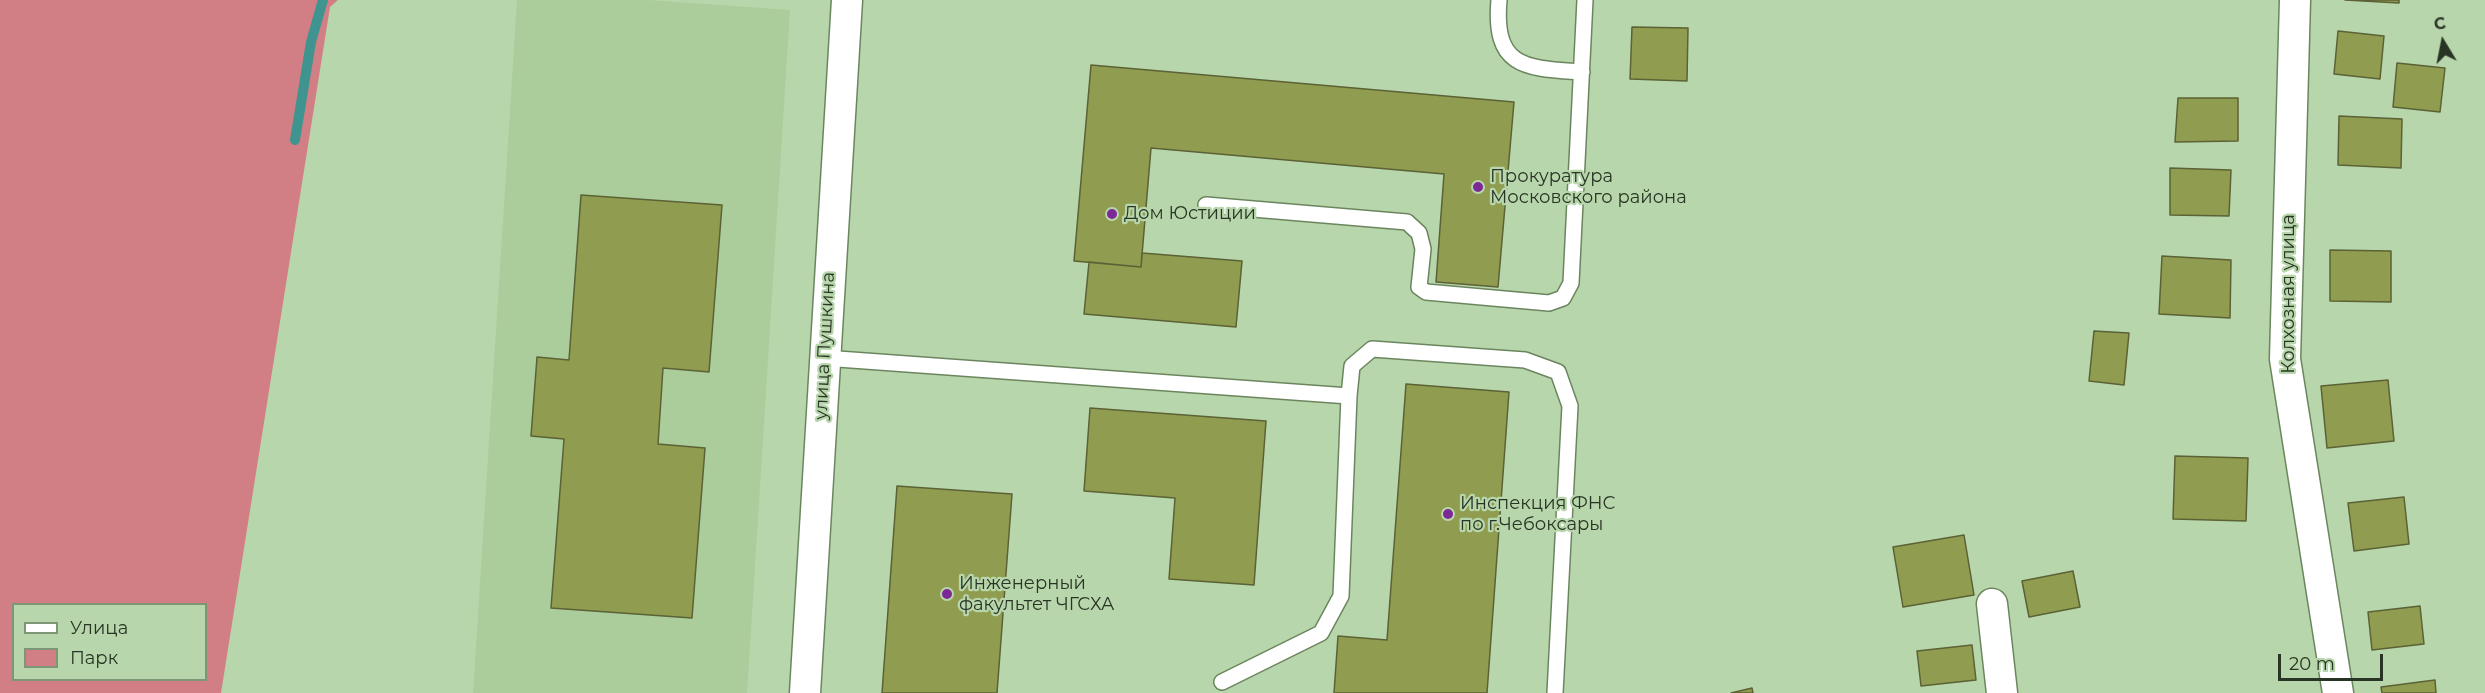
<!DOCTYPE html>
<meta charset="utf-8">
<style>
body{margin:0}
#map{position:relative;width:2485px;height:693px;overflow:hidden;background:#b8d6ac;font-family:Montserrat,sans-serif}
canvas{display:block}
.legend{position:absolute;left:12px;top:603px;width:195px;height:78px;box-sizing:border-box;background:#b8d6ac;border:2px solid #7f9676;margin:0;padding:8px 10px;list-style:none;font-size:18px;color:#293524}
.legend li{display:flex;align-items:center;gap:12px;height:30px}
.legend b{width:30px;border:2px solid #7f9676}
.north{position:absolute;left:2413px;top:12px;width:60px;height:60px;-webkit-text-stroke:4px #b8d6ac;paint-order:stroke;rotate:350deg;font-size:16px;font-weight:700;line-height:24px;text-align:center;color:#293524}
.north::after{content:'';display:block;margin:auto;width:21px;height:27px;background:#293524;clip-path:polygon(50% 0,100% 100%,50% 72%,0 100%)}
.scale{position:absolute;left:2278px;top:654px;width:105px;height:27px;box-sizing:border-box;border:3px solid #293524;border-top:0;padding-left:8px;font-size:18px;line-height:21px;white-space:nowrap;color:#293524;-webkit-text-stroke:4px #b8d6ac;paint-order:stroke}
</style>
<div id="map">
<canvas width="2485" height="693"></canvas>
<ul class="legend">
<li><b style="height:8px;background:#fff"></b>Улица</li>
<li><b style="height:16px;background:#d17f84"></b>Парк</li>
</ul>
<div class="north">С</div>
<div class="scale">20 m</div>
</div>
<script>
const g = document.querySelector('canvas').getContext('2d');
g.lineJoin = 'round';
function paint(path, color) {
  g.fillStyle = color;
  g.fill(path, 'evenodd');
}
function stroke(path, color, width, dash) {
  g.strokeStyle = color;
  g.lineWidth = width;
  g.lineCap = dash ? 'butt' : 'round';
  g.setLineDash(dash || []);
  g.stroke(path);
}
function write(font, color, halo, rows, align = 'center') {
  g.font = font + ' Montserrat,sans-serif';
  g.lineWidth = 4.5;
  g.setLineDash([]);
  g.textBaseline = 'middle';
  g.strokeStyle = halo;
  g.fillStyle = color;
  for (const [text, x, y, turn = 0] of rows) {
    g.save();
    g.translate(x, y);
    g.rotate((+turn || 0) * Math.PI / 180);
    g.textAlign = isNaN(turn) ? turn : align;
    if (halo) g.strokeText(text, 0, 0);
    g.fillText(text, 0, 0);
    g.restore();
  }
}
paint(new Path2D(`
 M517,0h132l141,10 -43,683h-274z`), '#abcd9c');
paint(new Path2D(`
 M0,0h338l-8,7 -109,686h-221zM14,604h192v76h-192z`), '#d17f84');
stroke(new Path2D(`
 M295,140l16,-98 12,-42`), '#3f9490', 10);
const building = new Path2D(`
 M2345,0h54v3z
 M1632,27l56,1 -1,53 -57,-2z
 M2338,31l46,5 -4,43 -46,-5z
 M2397,63l48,5 -5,44 -47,-5z
 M1091,65l423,37 -16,185 -62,-5 8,-108 -293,-26 -10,119 -67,-6z
 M2178,98h60v43l-63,1z
 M2339,116l63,3 -1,49 -63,-3z
 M2170,168l61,2 -2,46 -59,-1z
 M581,195l141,10 -13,167 -46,-4 -5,76 47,4 -13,170 -141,-10 13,-169 -33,-3 6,-79 32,3z
 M2330,250l61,1v51l-61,-1z
 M1142,253l100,8 -6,66 -152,-13 5,-52 52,5z
 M2162,256l69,4 -1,58 -71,-4z
 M2094,331l35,2 -5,52 -35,-4z
 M2388,380l6,61 -67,7 -6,-62z
 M1406,384l103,8 -22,301h-153l4,-57 49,4z
 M1090,408l176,13 -12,164 -85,-6 6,-81 -91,-7z
 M2175,456l73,2 -2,63 -73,-2z
 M897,486l115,8 -15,199h-115z
 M2404,497l5,47 -55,7 -6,-48z
 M1964,535l10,60 -71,12 -10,-60z
 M2073,571l7,36 -51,10 -7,-36z
 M2420,606l4,38 -52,6 -4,-38z
 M1972,645l4,35 -55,6 -4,-35z
 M2435,680l1,13h-54l-1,-6z
 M1752,688l1,5h-22z`);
paint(building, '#909c4f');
stroke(building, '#5b6235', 1.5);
const service = new Path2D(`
 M1499,0c-6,69 27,68 83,72
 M1206,205l201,17 12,11 4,16 -4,38 7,5 123,11 14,-5 8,-15 14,-283
 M824,358l525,38 3,-30 20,-17 153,11 33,12 12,34 -15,287
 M1222,682l99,-49 20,-37 8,-200`);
const minor = new Path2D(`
 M2295,0l-10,359 53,334
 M1992,604l10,89
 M805,693l42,-693`);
stroke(service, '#6b865f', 18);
stroke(minor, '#6b865f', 33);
stroke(service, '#fff', 15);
stroke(minor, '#fff', 30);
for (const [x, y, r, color] of [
 [1478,187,6,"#7c2897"],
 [1112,214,6,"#7c2897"],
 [1448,514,6,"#7c2897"],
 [947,594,6,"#7c2897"]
]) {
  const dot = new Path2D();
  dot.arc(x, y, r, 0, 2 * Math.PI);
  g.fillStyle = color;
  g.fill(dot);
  stroke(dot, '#b8d6ac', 2);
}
write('18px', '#293524', '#b8d6ac', [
 ["Прокуратура",1490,177],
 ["Московского района",1490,198],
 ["Дом Юстиции",1124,214],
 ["Инспекция ФНС",1460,504],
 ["по г.Чебоксары",1460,525],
 ["Инженерный",959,584],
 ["факультет ЧГСХА",959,605]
], 'left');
write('18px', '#293524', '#b8d6ac', [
 ["Колхозная улица",2289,294,-90],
 ["улица Пушкина",825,346,-87]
]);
</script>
